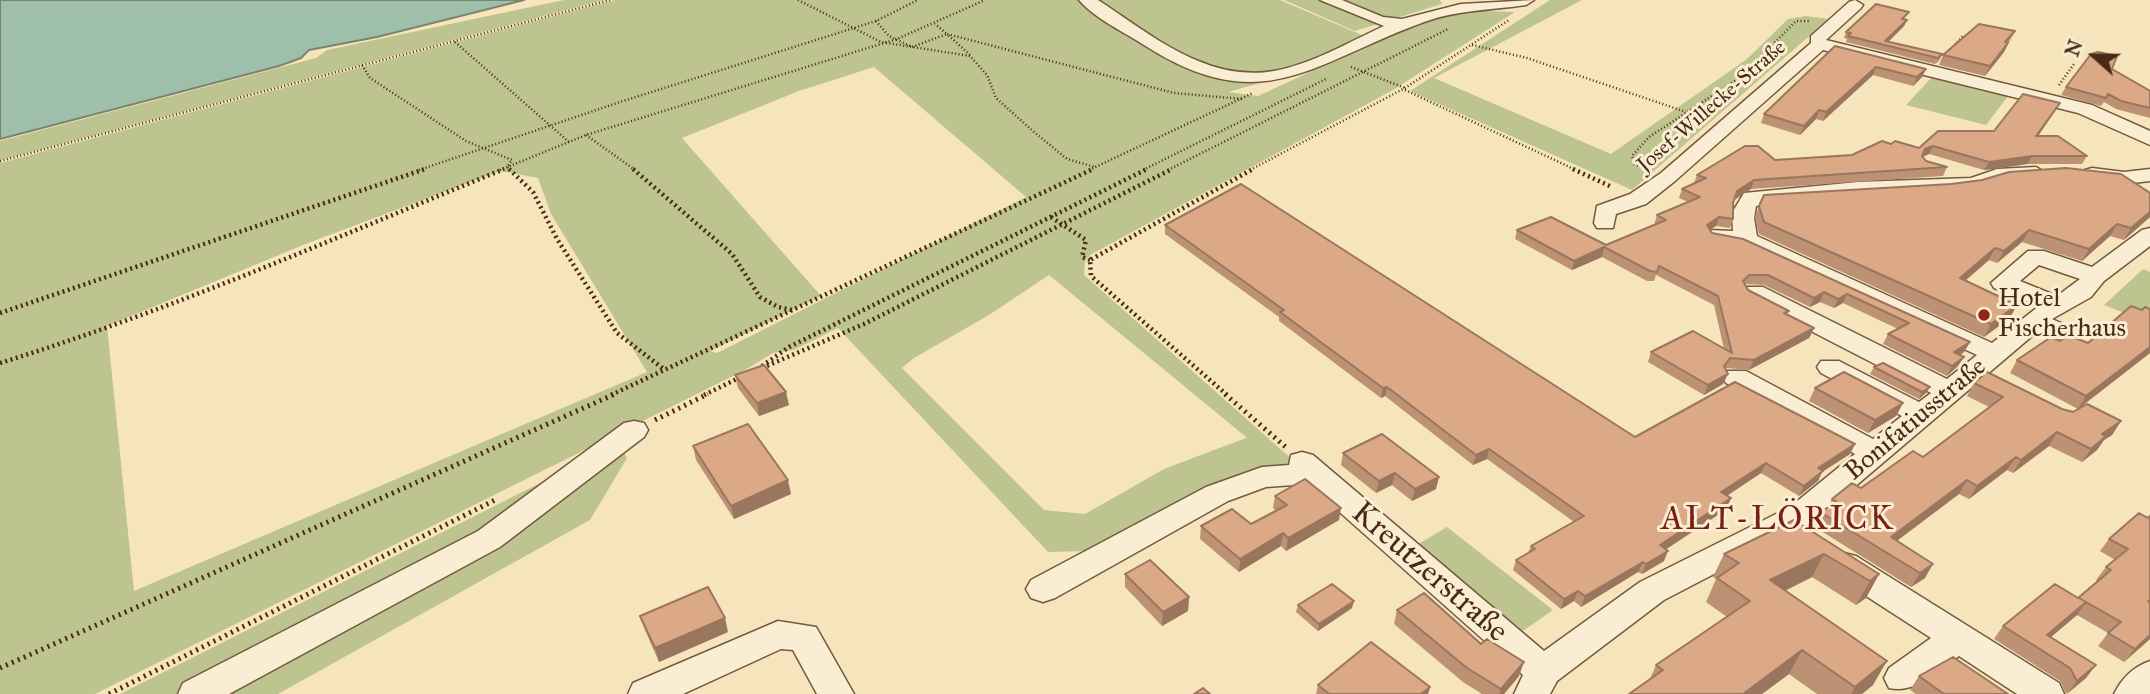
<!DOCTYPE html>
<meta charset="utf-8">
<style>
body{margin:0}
#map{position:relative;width:2150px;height:694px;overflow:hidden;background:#f6e5bc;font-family:"IM FELL Great Primer",serif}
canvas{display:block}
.north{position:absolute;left:2059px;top:21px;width:70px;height:70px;-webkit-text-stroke:5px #f9eed3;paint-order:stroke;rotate:291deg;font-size:19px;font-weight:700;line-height:28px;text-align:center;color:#482a15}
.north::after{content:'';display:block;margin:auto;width:24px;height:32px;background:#482a15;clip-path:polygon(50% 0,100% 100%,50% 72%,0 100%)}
</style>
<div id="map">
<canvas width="2150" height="694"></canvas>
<div class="north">N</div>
</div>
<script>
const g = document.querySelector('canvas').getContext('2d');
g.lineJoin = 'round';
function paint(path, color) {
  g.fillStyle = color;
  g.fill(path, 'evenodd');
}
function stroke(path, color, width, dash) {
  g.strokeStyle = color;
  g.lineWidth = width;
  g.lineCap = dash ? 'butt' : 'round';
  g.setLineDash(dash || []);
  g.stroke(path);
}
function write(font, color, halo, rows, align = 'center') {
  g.font = font + ' "IM FELL Great Primer",serif';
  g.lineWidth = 6;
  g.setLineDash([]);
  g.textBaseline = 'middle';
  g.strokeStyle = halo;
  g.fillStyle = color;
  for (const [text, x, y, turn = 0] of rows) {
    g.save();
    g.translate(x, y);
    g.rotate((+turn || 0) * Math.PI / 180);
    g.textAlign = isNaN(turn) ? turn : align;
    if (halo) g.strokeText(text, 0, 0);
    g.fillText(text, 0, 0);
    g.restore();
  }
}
paint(new Path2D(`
 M564,0h40l-604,160v-19l316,-83 11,-8z
 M615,0h463c42,26 141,85 189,81l-39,11 30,4 149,-69 50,-17 58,2 -122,78 -303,165 -5,7 -1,13 211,187 -67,16 -138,73 -42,1 -210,-224 -44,22 -21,3 -28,17 -650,324h-95v-531zM874,67l152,130 -309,156 -7,-2 111,-55 -139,-158 117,-47zM500,171l38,7 13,36 96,158 -513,219 -27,-265 201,-83zM1049,275l197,162v1l-82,31 -79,45 -41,-4 -142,-142 12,-10 75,-43z
 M1098,0h182l82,35c-27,14 -58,34 -89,38 -67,8 -121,-40 -175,-73z
 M1284,0h156l2,4 -87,27z
 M1550,0h32l-148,78 177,76 136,-95 41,-40 18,-3 23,3 -197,171 -222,-99z
 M1933,76l76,19 -23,30 -80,-20z
 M2143,269l7,3v51l-46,-18z
 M624,453l3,5 -37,62 -312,174h-69l399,-236z
 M582,462l-70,55 -330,177h-62z
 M1447,527l106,83 -30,21 -11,-9 -12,2 -90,-75z`), '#bec48f');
const water = new Path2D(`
 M0,0h524l-147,37 -68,13 -8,8 -22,8 -279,73z`);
paint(water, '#9ec0ab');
stroke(water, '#7c846f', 2);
const minor = new Path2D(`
 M1079,0h19c52,34 109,83 176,71 38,-7 75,-29 110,-45l-64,-26h22l41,17 19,2 59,-15 73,-4 -8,5c-33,5 -68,5 -99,16 -113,40 -163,101 -283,24 -20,-13 -50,-27 -65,-45z
 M1855,0l8,5 -2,3 -35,32 266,65 58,26v14l-72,-32 -255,-63 -148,131 -29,23 -30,10 -3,14h-16l-3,-5 3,-17 33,-12 31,-21 150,-130v-7l38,-34z
 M2036,167l10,6 -3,4 -43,4 -26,9 -116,4 -102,12 -2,12 3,18 235,107 47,-37 -45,-18 -3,-5 37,-32h16l48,16 50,-37 8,-2v18l-46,35 -13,16 -39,22 25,11 4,5 -4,5 -9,3 -30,-12 -226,192 -148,77 -107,81 -7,13h-36l9,-19 -215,-191 -42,3 -38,14 -173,97 -12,4 -12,-4 -5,-9 5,-9 175,-93 56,-20 27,-2 2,-10 11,-3 11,3 231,196 96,-69 150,-75 65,-53 -129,-71 -4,-6 4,-6h20l127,68 29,-23 -81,-43 -4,-6 4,-6h18l80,41 12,-9 -186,-96 -3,-5 3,-5h18l184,92 30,-24 -237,-109 -31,-6 -3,-5 3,-5 24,1 -1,-18 12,-20 114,-11 113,-4 26,-9zM2039,265l41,14 -23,17 -37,-15z
 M2092,168l32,4 26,-3v12l-26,3 -39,-6 -3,-4 3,-4z
 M634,421l10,2 4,7 -4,7 -144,110 -271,147h-51l5,-11 295,-152 146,-108z
 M1844,553l12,3 203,127 5,11h-47l-58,-38c-21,15 -43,38 -70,32l-5,-10 5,-10 42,-30 -99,-64 -4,-9 4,-9z
 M778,621l38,6 38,67h-37l-24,-44 -12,-1 -98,45h-55l5,-11z
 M2150,661v33h-36c8,-16 19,-27 36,-33z`);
stroke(minor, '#74593f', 3);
stroke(new Path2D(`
 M798,0l83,42 89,14 17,19 9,23 38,34 33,27 28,8
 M876,21l13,15 23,11 35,-13 -12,-10
 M455,42l114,100
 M1472,45l55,13 159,54
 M1950,50l13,-14
 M970,55l-23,-21 227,59 68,6
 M362,65l8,13 96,63 46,19 -5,7 3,3
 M1351,67l54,21
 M2059,85l15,-21
 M1405,90l171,80
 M586,135l49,35
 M0,161l610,-161
 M1648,169l-14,-5 -2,-8 17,-19 92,-60 55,-56h13
 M419,170l201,-68 256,-81 42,-21
 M500,170l86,-35 311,-96 88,-39
 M1089,170l164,-77
 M1143,170l185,-92
 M1168,170l280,-141
 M1250,170l155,-82 104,-68`), '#482a15', 2.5, [1, 2.5]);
stroke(new Path2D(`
 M509,169l24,23 24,47 60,94 48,37
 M633,169l99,85 28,43 18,10 14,3
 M1573,169l39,18
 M1051,217l35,23 -4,17 8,3
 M0,313l425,-144
 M0,363c172,-53 337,-126 504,-194
 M762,366l27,-19 358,-178
 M762,368l102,-44 308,-155
 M611,395l482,-226
 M704,395l37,-18
 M1227,395l-136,-119 -1,-16 163,-91`), '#482a15', 4.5, [2, 3.5]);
stroke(new Path2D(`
 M1225,394l63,55
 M655,420l53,-26
 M0,668l615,-274
 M109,694l388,-195`), '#482a15', 5, [2, 4.5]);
paint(minor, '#f9eed3');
paint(new Path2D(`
 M1907,18l-2,1 2,1 -3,6 -16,16 54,12 -3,7 -4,3 -89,-22 1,-3 -3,-1 2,-6z
 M2015,31l-11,21 -19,24 -46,-11 4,-10z
 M1835,46l91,23 -4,8 -9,9 -40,-11 -50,46 -7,-2 -16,16 -39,-12 3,-9z
 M2112,69l38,22v27l-34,-9 -12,-7 -3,4 -40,-11 5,-8z
 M2055,111l-17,25 49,20 -5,8h-54l-44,6 -55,-16 -6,3 3,4 21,6 -4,9 -192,13 -17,11 -1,3v16l-3,9 -14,-2 -6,4 2,3 258,109 -6,10 -4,3 4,2 -6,9 -11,10 -64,-32 5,-10 10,-5 -55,-26 -9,5 -14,-6 -10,5 -46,-22 -19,-1 3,6 41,21 -2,4 27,13 -5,10 -60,32 -23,-2 -3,16 -19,11 -56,-33 3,-10 73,-3 -10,-44 -58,-30 -2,6h-7l-45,-24 -30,13 -57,-31 2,-9 89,15 48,-20 3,-10 31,-13 -9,-4 3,-9 12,-6 3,-8 78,-15 77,-5 39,-11 28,4 75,-17z
 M1759,206l391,11 -26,23 -14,-4 -28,25 -60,-19 -25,21 -8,-3 -24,21 45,37 -26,19 -225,-103 -4,-17z
 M1165,225l470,212 220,7 -5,10 -28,18 -4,9 -19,15 -38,-23 -34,23 4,2 -4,11 -62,40 -1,12 -22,13 -4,-2 -57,35 -7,-6 -13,8 -48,-39 3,-10 12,-7 3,-7 43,-24 -87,-63 -14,6 -88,-69 -4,2 -102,-77v-4l-114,-83z
 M2150,309v44l-72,56 -68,-36 7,-13 43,-19 28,2 54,-33z
 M1874,367l52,26 -7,6 -49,-25z
 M735,375l54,30 -30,11 -21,-28z
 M1974,383l88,26 59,12 -9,14 -8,5 -7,10 -15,12 -33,-16 -36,27 -6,-3 -38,29 -10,-5 -62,47 28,37 -14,9 -98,-61 7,-14 8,-5 4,-8 29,-11 62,-31 66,-50 -22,-11z
 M1815,388l88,15 -7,13 -28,17 -59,-32z
 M693,446l98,48 -57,25 -38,-59z
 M1343,453l93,36 -24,12 -20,-16 -16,8 -35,-28z
 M1275,496l64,24 -53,31 -5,-5 -42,26 -39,-33 1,-13 50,-2 25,-13 -3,-3z
 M2139,513l11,126 -26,23 -26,-16 10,-13 -31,-18 -26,22 35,41 -20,16 -6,-13 -66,-42 9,-13 75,-28 20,-17 -2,-1 10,-13 9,-7 -15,-9 9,-12z
 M1794,520l85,54 -13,24 -10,7 -44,-28 -27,14 88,94 -11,9h-45l-28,-20 -27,20h-133l21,-15 6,-14 71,-48 -21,-15 10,-23 -3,-2 11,-23z
 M1125,574l64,23 -1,14 -26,15 -37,-39z
 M1298,605l54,3 -34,23 -22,-19z
 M1397,610l84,34 38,32 -15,18h-22l-19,-12 -69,-58z
 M640,616l88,16 -69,30 -14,-32z
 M1919,676l89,18h-92l-6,-4z
 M1318,685l112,2 -2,7h-112z`), '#bd9173');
paint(new Path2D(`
 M1907,20l-3,6 -19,19v-4z
 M2008,43l-4,9 -19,24 5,-10z
 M1876,67l-3,8 -50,46 3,-9z
 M1926,69l-4,8 -9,9 4,-9z
 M2060,103l-5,8 -23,34 4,-9z
 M1819,110l-3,9 -16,16 4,-9z
 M1933,146l-4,8 -8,3 4,-8z
 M2032,156l-4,8 -44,6 5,-8z
 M1754,180l-3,9 -17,11 3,-9z
 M2150,212v5l-26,23 7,-12z
 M1719,217l-3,9 -13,8 4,-9z
 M2117,224l-7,12 -28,25 7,-12z
 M2029,230l-7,12 -25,21 7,-12z
 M1604,247l-2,10 -30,13 2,-9z
 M1995,248l-6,12 -36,31 7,-13z
 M1824,292l-4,10 -10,5 4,-9z
 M1847,294l-4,9 -9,5 4,-9z
 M2017,305l-7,13 -26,19 7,-13z
 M1814,328l-5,10 -60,32 5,-10z
 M1970,342l-6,10 -15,10 5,-10z
 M2150,347v6l-72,56 8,-13z
 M1964,357l-6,9 -11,10 5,-10z
 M1728,374l-5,10 -19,11 4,-10z
 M1387,387l-2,9 -4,2 2,-10z
 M1930,387l-4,6 -7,6 3,-7z
 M786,392l3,13 -30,11 -2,-13z
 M1903,403l-7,13 -28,17 7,-13z
 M2121,421l-9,14 -8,5 -7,10 -15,12 20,-28z
 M2057,432l-8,14 -36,27 8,-13z
 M1855,444l-5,10 -28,18 -4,9 -19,15 5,-10 14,-18z
 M1489,449l-2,10 -14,6 3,-10z
 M2016,457l-9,13 -38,29 8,-13z
 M1766,463l-5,10 -44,29 4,-10z
 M1395,473l-3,12 -16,8 3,-12z
 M1439,477l-3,12 -24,12 3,-12z
 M788,480l3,14 -57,25 -3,-13z
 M1967,480l-8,14 -76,57 8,-14z
 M1731,498l-4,11 -71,47 4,-11z
 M1341,508l-2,12 -53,31 2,-13z
 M1283,533l-2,13 -42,26 1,-13z
 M1668,551l-4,10 -22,13 4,-10z
 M1824,554l-12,23 -54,27 12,-24z
 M1643,562l-5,10 -57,35 4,-11z
 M1933,564l-8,14 -14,9 9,-14z
 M1879,574l-13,24 -10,7 14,-24z
 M1578,591l-4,10 -13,8 3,-10z
 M1189,597l-1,14 -26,15 1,-14z
 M1354,601l-2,7 -34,23 1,-7z
 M2086,602l-9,13 -39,33 9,-13z
 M725,618l3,14 -69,30 -4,-14z
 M2150,635v4l-26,23 11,-13z
 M1802,650l-13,24 -27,20h-19z
 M1887,661l-14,24 -11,9h-11l4,-7z
 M1524,662l-5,14 -15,18h-5l2,-5z
 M2096,665l-10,13 -19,16 10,-13z
 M1430,687l-2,7h-7z`), '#9a765e');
const building = new Path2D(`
 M1876,4l33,8 -7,7 5,1 -22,21 57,13 -4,4 -90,-22 3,-3 -5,-1z
 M1979,24l36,7 -10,11 3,1 -18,23 -47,-11z
 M1835,46l91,23 -9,8 -41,-10 -50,45 -7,-2 -15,16 -40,-12z
 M2098,52l19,4 -5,13 38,22v17l-29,-7 -13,-7 -2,4 -40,-11 25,-33z
 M2023,94l37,9 -24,33h22l29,20h-55l-43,6 -56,-16 -8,3 -3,7 4,5 21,6 -193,13 -17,11 -4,12v16l-14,-2 -12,8 5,8 31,6 227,103 -16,10 10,5 -12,9 -64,-32 21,-11 -62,-29 -9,5 -14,-7 -10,6 -46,-23h-19l-6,6 5,9 41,21 -5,2 30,15 -60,32 -24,-2 -6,8 4,8 -20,11 -57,-33 42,-21 39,22 -14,-57 -59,-30 -2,6 -7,-1 -46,-24 -30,14 -57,-31 34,-13 55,28 60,-25 -9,-5 43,-18 -18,-8 24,-11 -9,-3 48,-29h13l17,14 77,-5 30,-14 9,3 4,-3 24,7 19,-17h56z
 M2066,168l55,6 29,19v19l-19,16 -14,-4 -28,25 -60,-19 -25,21 -9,-3 -35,30 57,27 -26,19 -227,-102 -5,-16 5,-11 187,-11 31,-4 27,-8z
 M1241,184l394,253 100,-55 120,62 -37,24 5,3 -19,15 -38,-23 -45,29 10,6 -71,47 8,6 -22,13 -3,-2 -58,34 -7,-5 -14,8 -48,-39 19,-11 -4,-3 53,-30 -95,-67 -13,6 -89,-68 -4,1 -103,-76 4,-2 -119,-85z
 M2131,306l11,4 3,-3 5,2v38l-64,49 -69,-36 34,-23 9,4 8,-6 20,8z
 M1883,363l47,24 -8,5 -48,-25z
 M764,365l22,27 -29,11 -22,-28z
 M1844,372l59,31 -28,17 -60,-32z
 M1987,372l75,37 11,3 14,-8 34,17 -19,13 4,2 -15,13 -34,-17 -36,28 -5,-3 -39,29 -10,-6 -76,57 42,27 -13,9 -100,-61 17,-10 -5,-3 20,-16 9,5 52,-37 10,6 80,-60 -29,-14z
 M748,424l40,56 -57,26 -38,-60z
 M1382,434l57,43 -24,12 -20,-16 -16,8 -36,-28z
 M1305,479l36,29 -53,30 -5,-5 -43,26 -39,-33 31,-17 19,15 36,-19 -12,-9z
 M2139,513l9,5 2,-2v84l-2,1 2,1v33l-15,14 -27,-16 13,-11 -42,-24 7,4 -39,33 49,30 -19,16 -7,-13 -67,-42 52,-42 23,14 33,-28 -5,-3 22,-18 -19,-10z
 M1794,520l85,54 -9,7 -46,-27 -54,26 117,81 -32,26 -53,-37 -59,44h-114l34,-24 -7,-5 94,-64 -33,-23 22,-15 -15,-9z
 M1150,560l39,37 -26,15 -38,-38z
 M1332,584l22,17 -35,23 -21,-19z
 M708,587l17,31 -70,30 -15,-32z
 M1424,593l57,51 6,-5 37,23 -23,27 -34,-21 -70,-58z
 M1371,642l59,45 -9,7h-92l-11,-9z
 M1953,657l55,37h-64l-25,-18z
 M1203,688l7,6h-16z`);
paint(building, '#dca986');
stroke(building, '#9a765e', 2);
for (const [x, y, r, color] of [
 [1984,315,7,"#8f2418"]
]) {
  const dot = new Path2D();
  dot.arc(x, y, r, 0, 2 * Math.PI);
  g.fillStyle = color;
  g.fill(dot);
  stroke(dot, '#f9eed3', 2.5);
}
write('21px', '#482a15', '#f9eed3', [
 ["Josef-Willecke-Straße",1712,107,-41]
]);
write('26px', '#482a15', '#f9eed3', [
 ["Hotel",1998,300],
 ["Fischerhaus",1998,330]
], 'left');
write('26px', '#482a15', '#f9eed3', [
 ["Bonifatiusstraße",1916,420,-40]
]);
write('32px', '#482a15', '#f9eed3', [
 ["Kreutzerstraße",1429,573,41]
]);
g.letterSpacing = '2px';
write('33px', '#7a1f14', '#f9eed3', [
 ["ALT-LÖRICK",1778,521]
]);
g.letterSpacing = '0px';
</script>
